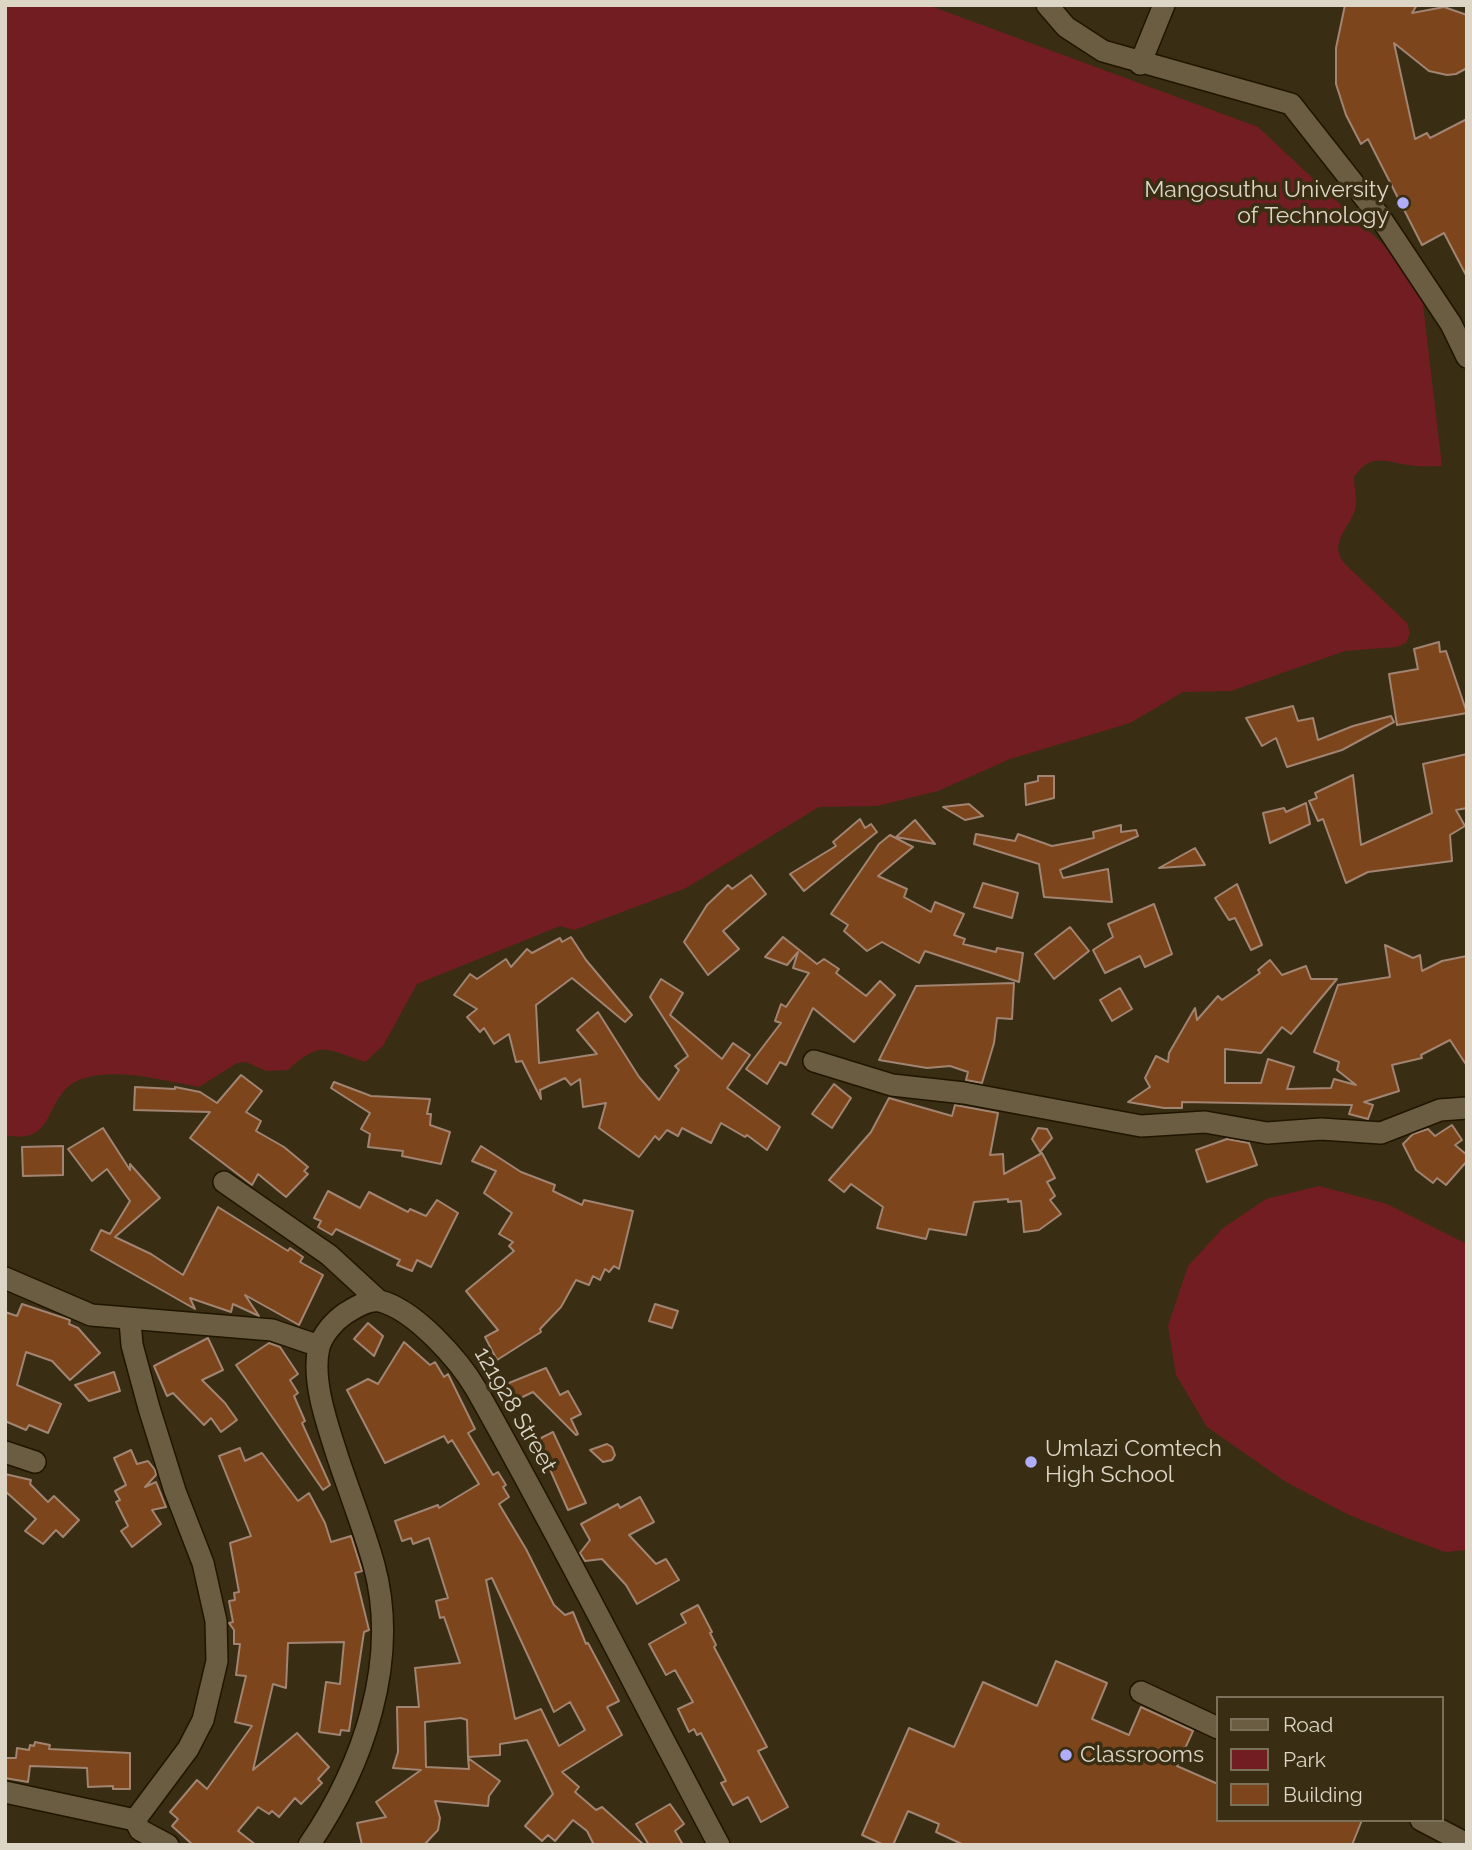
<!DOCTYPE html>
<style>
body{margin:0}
#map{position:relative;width:1472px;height:1850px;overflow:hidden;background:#392e13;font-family:Raleway,sans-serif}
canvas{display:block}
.frame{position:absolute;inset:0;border:7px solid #ddd6c7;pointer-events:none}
.legend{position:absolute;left:1216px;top:1696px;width:228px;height:126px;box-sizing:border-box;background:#392e13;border:2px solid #7b715b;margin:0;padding:9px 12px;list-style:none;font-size:21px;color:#ddd6c7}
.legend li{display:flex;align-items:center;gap:14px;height:35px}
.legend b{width:35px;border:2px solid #7b715b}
</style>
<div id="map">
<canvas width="1472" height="1850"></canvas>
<div class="frame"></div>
<ul class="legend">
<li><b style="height:9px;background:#6a5d42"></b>Road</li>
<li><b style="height:19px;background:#711d22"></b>Park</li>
<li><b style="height:19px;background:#7d451b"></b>Building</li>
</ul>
</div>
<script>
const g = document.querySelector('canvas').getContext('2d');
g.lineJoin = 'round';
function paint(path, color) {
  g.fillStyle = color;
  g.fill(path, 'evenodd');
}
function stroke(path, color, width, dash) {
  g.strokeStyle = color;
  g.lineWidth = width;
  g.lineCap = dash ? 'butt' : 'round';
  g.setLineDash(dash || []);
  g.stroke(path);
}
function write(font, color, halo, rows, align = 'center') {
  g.font = font + ' Raleway,sans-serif';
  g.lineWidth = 7;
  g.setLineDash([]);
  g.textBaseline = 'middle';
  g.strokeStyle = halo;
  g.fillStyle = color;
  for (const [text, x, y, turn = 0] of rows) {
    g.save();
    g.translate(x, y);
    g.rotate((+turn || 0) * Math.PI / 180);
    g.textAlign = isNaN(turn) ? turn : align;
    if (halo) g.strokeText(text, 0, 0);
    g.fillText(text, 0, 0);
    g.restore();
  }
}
paint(new Path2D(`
 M5,5h923l330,122 162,152 22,187c-11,0 -23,1 -34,-1 -24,-4 -38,-12 -54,12 0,10 4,23 1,33 -7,20 -27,34 -10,54l62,59 3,10 -4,10 -9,4 -52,4 -114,40 -48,1 -53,31 -120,36 -72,32 -61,15 -58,1 -133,81 -112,42 -14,-4 -143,58 -34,62 -18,16c-40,-13 -44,-22 -77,8l-22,1 -20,-9 -9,1 -38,24c-35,-6 -78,-19 -114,-9 -44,12 -24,69 -80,57z
 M1319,1186l68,18 80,40v306l-22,2 -49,-18 -49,-20 -61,-32 -79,-55 -31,-52 -8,-49 20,-60 35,-38 43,-29z`), '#711d22');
const building = new Path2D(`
 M1345,5h72l-5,8 32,-6 23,8v53l-11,6 -9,1 -18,-4 -35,-28 21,96 12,-6 3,5 37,-19v158l-23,-44 -22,12 -54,-106 -7,5 -15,-29 -10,-31v-36z
 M1439,642l1,10 6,-1 21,62 -70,12 -8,-51 29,-5 -4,-20z
 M1293,706l5,15 15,-3 5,22 35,-14 38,-10 3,6 -52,28 -55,17 -11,-29 -14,8 -16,-28z
 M1467,754v54l-11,2 9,16 -15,9 2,26 -84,11 -22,11 -23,-64 -5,2 -9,-20 8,-3 -2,-5 38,-18 8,70 71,-32 -9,-49z
 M1038,776h16v22l-28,7 -1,-21 13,-3z
 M1306,803l4,21 -40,19 -7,-30 21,-5 2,4z
 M969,804l14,12 -18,4 -22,-13z
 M860,819l5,9 6,-4 6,8 -73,59 -14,-17 46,-28 -3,-4z
 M915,820l20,24 -39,-7z
 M1121,825v7l15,-2 2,6 -78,34 3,8 45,-9 4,33 -68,-5 -5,-33 -65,-20 2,-10 39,7 3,-7 34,12 42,-8 -1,-6z
 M890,835l23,12 -35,29 29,13 -3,8 27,15 4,-10 29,12 -10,21 11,4 -2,5 33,8 1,-4 26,5 -4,29 -94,-31 -6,12 -37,-21 -15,9 -23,-20 4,-6 -17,-11 48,-70z
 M1195,848l10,17 -46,3z
 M751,875l15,19 -43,37 16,18 -31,26 -24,-33 23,-37 21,-20 4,4z
 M983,883l35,10 -6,25 -38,-11z
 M1237,884l25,61 -11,5 -16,-32 -6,2 -14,-22z
 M1154,904l18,50 -27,13 -5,-11 -35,17 -12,-23 20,-13 -5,-13z
 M1070,927l19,24 -35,28 -19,-25z
 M571,937l15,23 46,55 -7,7 -53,-44 -36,27 3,58 58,-9 -20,-24 21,-18 41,65 20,23 20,-30 -4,-4 13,-10 -38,-59 11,-18 22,14 -13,22 52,44 11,-16 17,12 -23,33 53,39 -13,23 -20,-15 -2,2 -24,-14 -10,20 -29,-15 -4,8 -11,-6 -8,10 -4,-4 -16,21 -40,-29 7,-25 -23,4 -3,-28 -9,6 -6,-7 -25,12 1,9 -19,-38 -6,1 -7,-28 -15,10 -10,-16 -4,4 -13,-15 10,-8 -23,-14 16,-21 7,5 29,-20 5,8 16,-18 5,4 28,-15 2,4z
 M783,937l34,27 7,-5 15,10 -3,4 30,23 14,-15 15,14 -41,47 -41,-34 -27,57 -6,-3 -13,22 -21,-15 35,-46 -6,-2 6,-17 5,3 23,-34 -16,-5 5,-16 -11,13 -22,-8z
 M1385,945l28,13 7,-3 2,16 20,-10 25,-5v110l-17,-26 -29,15 1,3 -30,7 7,26 -35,11 9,3 -5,14 -19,-5 3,-9 -170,-3v6h-18l-36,-6 22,-15 -5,-9 11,-22 12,6 1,-9 26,-45 2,12 21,-24 4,4 38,-27 -2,-3 12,-10 12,15 24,-9 5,13h26l-46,55 -9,-7 -21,26 -36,-4v34h36l7,-24 26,8 -7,22 44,-1 3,-9 22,6 -19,-15 2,-8 -25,-10 24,-67 52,-8z
 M1014,983l-2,36 -15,-1 -3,25 -12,40 -16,-3 2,-8 -18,-6 -23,2 -48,-8 37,-74z
 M1120,988l12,21 -20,12 -12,-21z
 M241,1075l21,16 -16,21 15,9 -5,10 28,16 24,20 -4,4 4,3 -22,23 -28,-23 -6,11 -62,-47 20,-26 -76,-2 1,-23 40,2v-2l25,5 17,11z
 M334,1082l37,14 59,3 -3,15h4l-1,11 20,7 -9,32 -39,-8 1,-5 -35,-4 2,-13 -9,-5 9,-16 -39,-25z
 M834,1084l17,14 -19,30 -20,-14z
 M889,1098l63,18 3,-11 43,8 -8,42 13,-1 1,20 38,-21 13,25 -8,4 8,14 -5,4 11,14 -22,16 -15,2 -3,-31 -13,1v-3l-34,3 -8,33 -37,-6 -3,10 -49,-11 6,-21 -32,-23 -7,8 -15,-12 42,-48z
 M1452,1125l10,15 -7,5 12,10v6l-21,24 -9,-7 -4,5 -17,-13 -13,-26 10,-10 15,-5 7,7z
 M103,1128l27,42v-6l30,34 -45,39 36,17 32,21 35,-68 70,44 2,-3 13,9 -3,5 23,13 -24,50 -54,-30 14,21 -26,-12 -2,8 -41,-14 5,11 -104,-59 10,-20 9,4 20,-33 -23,-32 -15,12 -24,-32z
 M1038,1128l9,1 5,9 -12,14 -8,-13z
 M1227,1139l22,4 8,22 -50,17 -11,-32z
 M63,1146v29l-40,1 -1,-29z
 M481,1146l40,26 34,13 -2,6 29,14 2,-5 49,11 -14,58 -5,-3 -5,6 -4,-3 -5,11 -7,-4 -4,9 -13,-5 -15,27 -21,22 1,3 -44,28 -12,-23 13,-7 -32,-39 48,-40 -5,-5 4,-4 -14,-8 13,-21 -28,-20 12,-22 -24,-10z
 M328,1191l32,17 9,-16 39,20 2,-3 16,7 11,-16 21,13 -27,54 -14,-7 -5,11 -15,-6 3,-5 -64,-31 -4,6 -14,-8 3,-6 -7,-3z
 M22,1304l48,16 -1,4 9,4 22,25 -30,27 -18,-19 -26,-9 -9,33 44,19 -13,29 -19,-8 -3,5 -21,-9v-109l12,4z
 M655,1304l23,7 -6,17 -23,-7z
 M368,1323l15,13 -9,20 -20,-17z
 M208,1338l15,32 -21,10 23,23 12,17 -16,12 -10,-14 -7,7 -31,-32 -6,3 -13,-30z
 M404,1342l26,23 5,-3 9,15 4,-3 27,55 -7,4 25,42 5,-3 8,13 -3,2 6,10 -10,7 27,45 28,56 11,10 8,-3 13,32 2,-1 31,58 -12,6 15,28 -60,37 17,15 -4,5 21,18 6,-3 42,38h-50l-7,-14 -14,-11 -18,21 -7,-6 -6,6 -17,-15 28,-32 -26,-54 -27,4v11l-32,2 -1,-37 -6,-2 -36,4 1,45 43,2 -1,-11 32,23 -11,15 -1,10 -53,-5 5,17 -2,12 -14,15h-62l-5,-22 29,-6 -10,-15 45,-32 -28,-2 5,-16 -1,-45h22l-4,-39 45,-5 -16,-46 -4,1 -4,-17 12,-3 -19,-60 -16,6 -2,-6 -9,3 -7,-20 43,-16 1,3 40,-24 -27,-44 -4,3 -4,-7 -59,27 -38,-73 21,-11 10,5zM492,1578l62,134 16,-10 15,28 -26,16 -18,-37 -26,10 -29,-139z
 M269,1343l11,4 18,27 -8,6 8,13 -4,3 11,25 -3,2 28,62 -7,5 -87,-125z
 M546,1368l14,27 8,-4 13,23 -10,5 7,15 -2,1 -43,-43 -21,10 -8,-17z
 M114,1372l6,19 -31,10 -14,-16z
 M553,1432l33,71 -18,7 -31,-70z
 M607,1444l5,3 3,8 -3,5 -9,2 -13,-12z
 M240,1448l5,13 17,-8 36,48 11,-8 16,30 6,19 20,-6 11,35 -7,2 14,57 -5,2 -15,99 -8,-1 -1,5 -21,-3 7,-50 14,2 4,-42 -56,1 -2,45 -13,-4 -20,86 44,-37 32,34 -11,12 4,4 -21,21 -6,-6 -16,19 -7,-6 -3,3 -11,-7 -20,24 18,14h-63l-21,-19 6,-7 -8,-7 27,-32 10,9 45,-63 -17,-4 11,-46 -10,-1 4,-31h-6v-14l-5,-7 4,-1 -4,-21 6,-1 -1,-7 5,-1 -9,-49 21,-7 -32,-80z
 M131,1450l6,14 11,-3 7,9 1,5 -11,12 11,-5 10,25 -14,3 9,14 -29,23 -11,-16 7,-5 -12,-24 4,-2 -5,-9 11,-6 -12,-27z
 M5,1474l26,6 -1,4 18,18 6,-6 25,24 -16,17 -7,-7 -13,14 -18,-13 11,-12 -31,-28z
 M640,1497l14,25 -25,13 27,29 10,-5 13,21 -42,24 -11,-19 -24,-26 -17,2 -5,-8 10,-13 -9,-16 37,-20 2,4z
 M698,1605l14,27 -2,1 6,12 -2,2 53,100 -9,4 30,56 -27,15 -13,-25 -15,8 -12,-22 5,-2 -25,-48 -4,2 -3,-6 -5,3 -11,-23 15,-7 -18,-32 -9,5 -17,-31 37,-21 -5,-9z
 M1056,1661l51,22 -15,36 37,16 12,-28 52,24 -16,35 41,18v36h144l-10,25h-388l-28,-13 3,-8 -31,-13 -15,34h-9l-22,-10 47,-107 45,19 29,-65 54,24z
 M35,1742l15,3 -1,4 81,4v36h-17v-3l-25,1 -1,-19 -57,-2 -2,16 -23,-4v-20h11l1,-10 12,2 1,-5 4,1z
 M670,1804l14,20 -9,7 8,14h-34l-13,-21z`);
paint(building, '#7d451b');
stroke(building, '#a18472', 2);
const minor = new Path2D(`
 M1047,5l19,22 37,24 188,53 89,113 71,107 16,33
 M1140,64l24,-59
 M814,1061l78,24 72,8 177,33 64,-4 62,11 54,-4 60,4 59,-23 27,-2
 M224,1182l105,73 50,46
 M5,1278l86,37 181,15 47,16
 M130,1321l2,24 17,63 26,83 28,72 13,58 1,40 -14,59 -15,29 -53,71 5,10 28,15
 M5,1452l30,10
 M1141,1692l77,36
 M5,1792l130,28
 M1421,1820l46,24
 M309,1845c54,-79 91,-184 65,-280 -10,-36 -24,-71 -36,-107 -10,-32 -27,-77 -19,-111 4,-13 15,-26 27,-34 10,-6 22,-14 34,-12 35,9 79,59 96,88 85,150 162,304 243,456`);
stroke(minor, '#201500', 24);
stroke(minor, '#6a5d42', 21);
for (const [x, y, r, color] of [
 [1403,203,7,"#b0aefa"],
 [1031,1462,7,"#b0aefa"],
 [1066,1755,7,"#b0aefa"]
]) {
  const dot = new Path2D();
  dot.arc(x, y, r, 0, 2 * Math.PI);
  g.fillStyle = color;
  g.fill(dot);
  stroke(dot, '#392e13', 2.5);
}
write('23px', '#ddd6c7', '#392e13', [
 ["Mangosuthu University",1389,190,"right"],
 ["of Technology",1389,216,"right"],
 ["Umlazi Comtech",1045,1449],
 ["High School",1045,1475],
 ["Classrooms",1080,1755]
], 'left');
write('23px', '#ddd6c7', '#392e13', [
 ["121928 Street",515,1410,60]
]);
</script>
